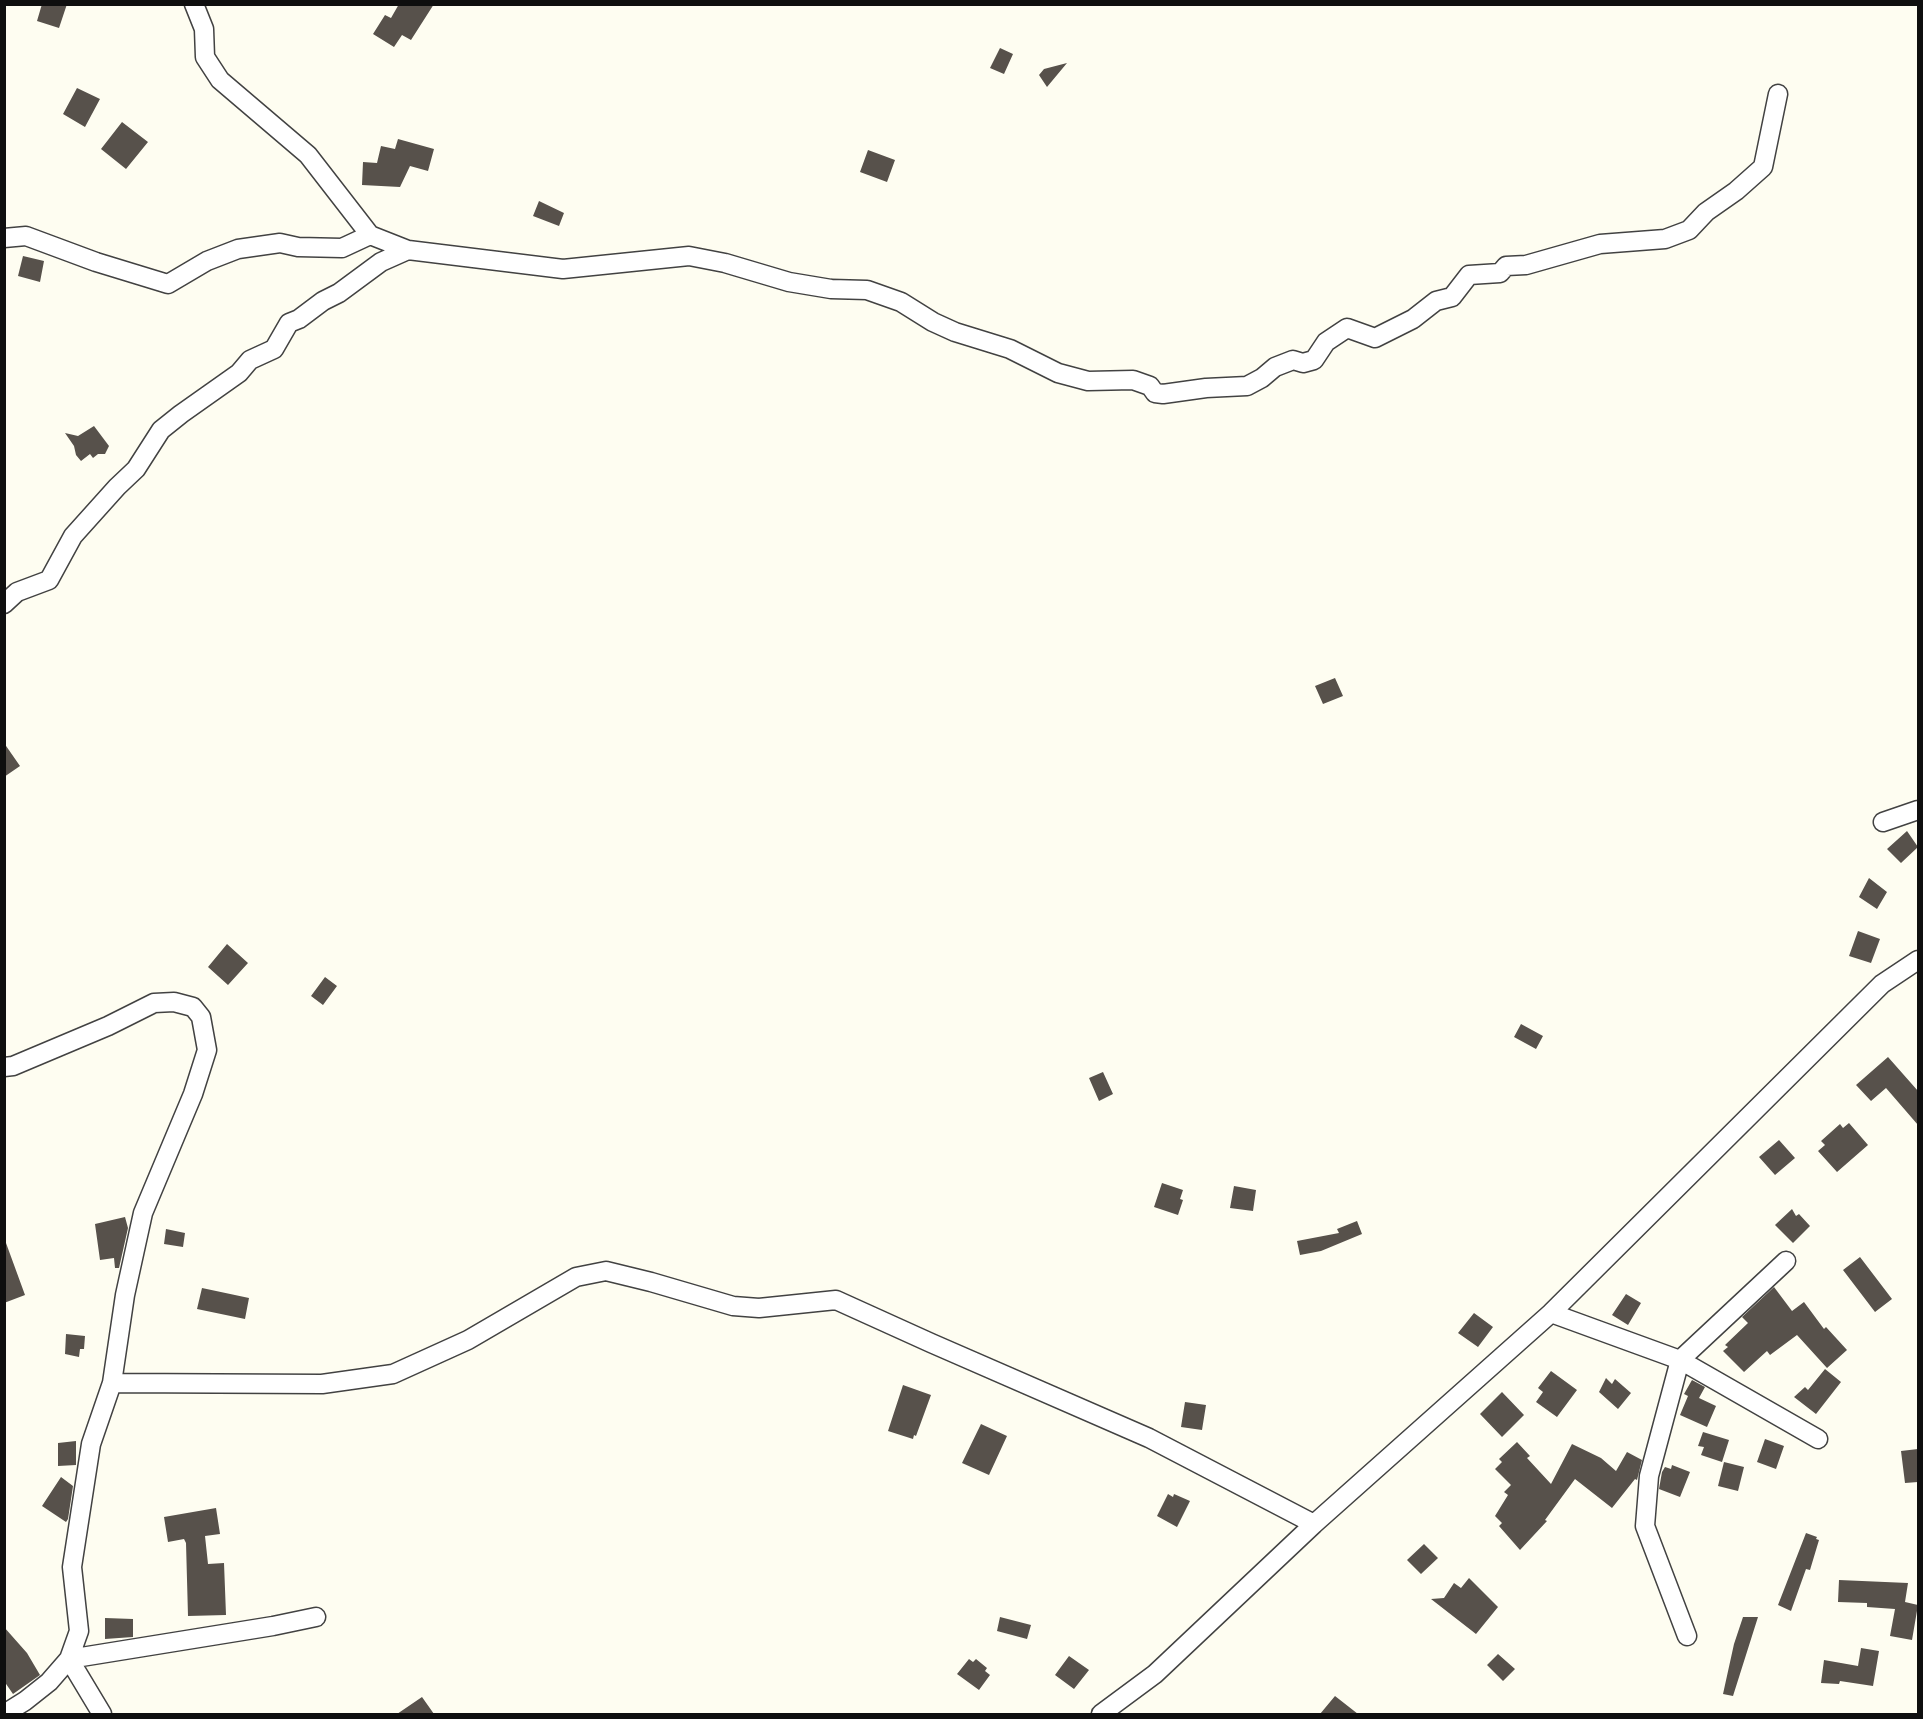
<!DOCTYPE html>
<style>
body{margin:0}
#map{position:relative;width:1923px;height:1719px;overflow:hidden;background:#fefdf1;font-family:Georgia,serif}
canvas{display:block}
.frame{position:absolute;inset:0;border:6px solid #0f0f0f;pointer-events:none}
</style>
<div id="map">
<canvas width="1923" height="1719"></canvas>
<div class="frame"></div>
</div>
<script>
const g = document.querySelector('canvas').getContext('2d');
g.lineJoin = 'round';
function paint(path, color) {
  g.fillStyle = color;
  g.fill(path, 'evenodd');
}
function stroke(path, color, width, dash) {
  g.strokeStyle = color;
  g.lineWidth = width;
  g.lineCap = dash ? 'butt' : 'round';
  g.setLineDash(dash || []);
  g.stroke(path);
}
paint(new Path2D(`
 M42,4h25l-8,24 -22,-7z
 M399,4h35l-23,36 -9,-5 -8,12 -21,-13 12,-19 6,3z
 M1000,48l13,6 -9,20 -14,-6z
 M1067,63l-20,24 -8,-12 5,-6z
 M77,88l23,11 -15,28 -22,-13z
 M122,122l26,20 -22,27 -25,-20z
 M398,139l36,10 -6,22 -18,-5 -10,21 -38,-2 1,-23 14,1 4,-17 14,3z
 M868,150l27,10 -8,22 -27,-10z
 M539,201l25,12 -5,13 -26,-10z
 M23,256l21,5 -4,21 -22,-6z
 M94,426l15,20 -4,8h-7l-5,4 -3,-4 -9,7 -5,-6 -2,-9 -9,-13 13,3z
 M1335,678l8,18 -20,8 -8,-18z
 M4,743l16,23 -16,11z
 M1907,831l11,16 -17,16 -14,-14z
 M1869,878l18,14 -10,17 -18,-12z
 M1858,931l22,8 -9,24 -22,-7z
 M227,944l21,19 -20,22 -20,-18z
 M325,977l12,9 -14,19 -12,-9z
 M1521,1024l22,12 -7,13 -22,-12z
 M1888,1057l30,34v34l-32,-37 -15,13 -15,-16z
 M1103,1072l10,22 -14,7 -10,-23z
 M1849,1123l19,22 -31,27 -19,-21 7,-6 -4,-4 19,-17 3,4z
 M1779,1140l16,18 -20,17 -16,-18z
 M1162,1183l21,7 -3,9 3,1 -5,15 -24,-8z
 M1234,1186l22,4 -3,21 -23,-3z
 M1792,1209l4,7 3,-2 11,12 -17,17 -18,-18z
 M125,1217l3,11 -9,40h-4l-1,-10 -14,2 -5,-36z
 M1357,1221l5,13 -41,17 -21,4 -3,-14 42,-8 -2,-4z
 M166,1229l19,4 -2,14 -19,-3z
 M4,1243h2l19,52 -21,8z
 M1860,1257l32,42 -17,13 -32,-42z
 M1774,1287l18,24 12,-9 20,27 2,-2 21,23 -20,18 -30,-33 -27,20 -3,-4 -23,21 -21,-21 5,-4 -3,-2 23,-22 -6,-6z
 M202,1288l47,10 -4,21 -48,-10z
 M1626,1294l15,9 -13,22 -16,-10z
 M1474,1313l19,14 -15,20 -20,-14z
 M66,1334l19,2 -1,13h-4l-1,8 -14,-3z
 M1825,1369l16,13 -25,32 -22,-17 11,-10 3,3z
 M1551,1371l26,19 -20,27 -21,-15 7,-10 -5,-4z
 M1606,1378l6,6 3,-5 16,14 -13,16 -19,-17z
 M1692,1380l13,7 -6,11 17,8 -9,21 -27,-12 8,-19 -4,-2z
 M903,1385l28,10 -15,41 -2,-1 -1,4 -25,-8z
 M1502,1392l22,23 -22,22 -22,-23z
 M1185,1402l21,3 -4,25 -21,-3z
 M981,1424l26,12 -18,39 -27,-12z
 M1703,1432l26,8 -7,22 -21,-7 3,-8 -6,-1z
 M1765,1439l19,7 -8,23 -19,-7z
 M76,1441v24l-18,1v-23z
 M1517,1442l13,14 -3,2 24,26 21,-40 29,14 15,13 11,-19 15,8 -5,20 -2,-1 -23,29 -37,-29 -30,41 2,1 -27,29 -21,-24 3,-3 -7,-7 13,-21 -4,-3 7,-7 -16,-16 7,-7 -3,-3z
 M1918,1449v33l-13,1 -4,-32z
 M1724,1462l20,5 -6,24 -20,-5z
 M1672,1465l18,7 -10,25 -21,-8 3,-17 3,-5 6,2z
 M61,1477l12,9 -5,33 -2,3 -24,-16z
 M1168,1494l5,3 1,-3 16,7 -13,26 -20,-11z
 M216,1508l4,26 -15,2 3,28 16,-1 2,52 -38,1 -2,-73 -2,-4 -16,3 -4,-25z
 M1806,1533l11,4 -1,2 3,1 -9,30 -4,-1 -15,42 -13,-6z
 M1424,1544l14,14 -17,16 -14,-14z
 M1469,1578l29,29 -22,27 -45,-35 13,-1 10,-15 7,5z
 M1839,1580l69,3 -3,19 13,3 -6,35 -22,-4 5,-27 -28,-2v-4l-29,-1z
 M1000,1617l31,8 -4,14 -30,-8z
 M1743,1617h15l-25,79 -10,-2 11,-50z
 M105,1618l28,1v18l-28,2z
 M4,1627l23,26 13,22 -27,19 -9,-13z
 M1861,1648l18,3 -6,35 -33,-5 -1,3 -18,-1 3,-23 34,6z
 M1498,1654l17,15 -12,12 -16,-16z
 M1069,1656l20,14 -15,19 -19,-14z
 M969,1659l4,3 3,-3 11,9 -2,3 5,4 -11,15 -22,-16z
 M1335,1696l23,18h-38z
 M422,1697l12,17h-37z`), '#57514b');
const minor = new Path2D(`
 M194,4l10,25 1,28 15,23 88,75 62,80
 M4,238l22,-2 70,26 72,22 39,-23 31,-12 42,-6 18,4 44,1 28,-13 38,15
 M4,604l13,-12 32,-12 24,-44 44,-49 19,-18 25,-39 20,-16 58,-41 11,-13 24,-11 15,-26 10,-4 24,-18 16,-8 42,-31 27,-12 155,19 126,-13 36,7 64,19 42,7 36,1 34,12 32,20 22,10 55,17 48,24 30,8 45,-1 17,6 5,7 8,1 43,-6 41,-2 15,-8 13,-11 18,-7 10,3 11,-3 12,-18 21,-14 28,10 38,-19 23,-18 16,-4 17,-22 31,-2 6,-7 20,-1 74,-21 65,-5 24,-9 17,-18 30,-21 27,-24 15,-73
 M1883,822l35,-12
 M4,1067l9,-1 95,-40 46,-23 20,-1 19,5 8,10 6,33 -14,44 -50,119 -18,82 -13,88 -21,61 -19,123 7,64 -10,28 -20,23 -24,19 -21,13
 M1551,1313l129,47 138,79
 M112,1383l210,1 71,-10 75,-34 108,-63 30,-6 45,11 82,24 26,2 77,-8 95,43 218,95 165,86
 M1687,1636l-42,-110 4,-50 31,-116 106,-99
 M102,1714l-33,-55 204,-33 43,-9
 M1101,1714l54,-40 159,-150 237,-211 331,-329 36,-24`);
stroke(minor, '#424242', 21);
stroke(minor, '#fff', 18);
</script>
